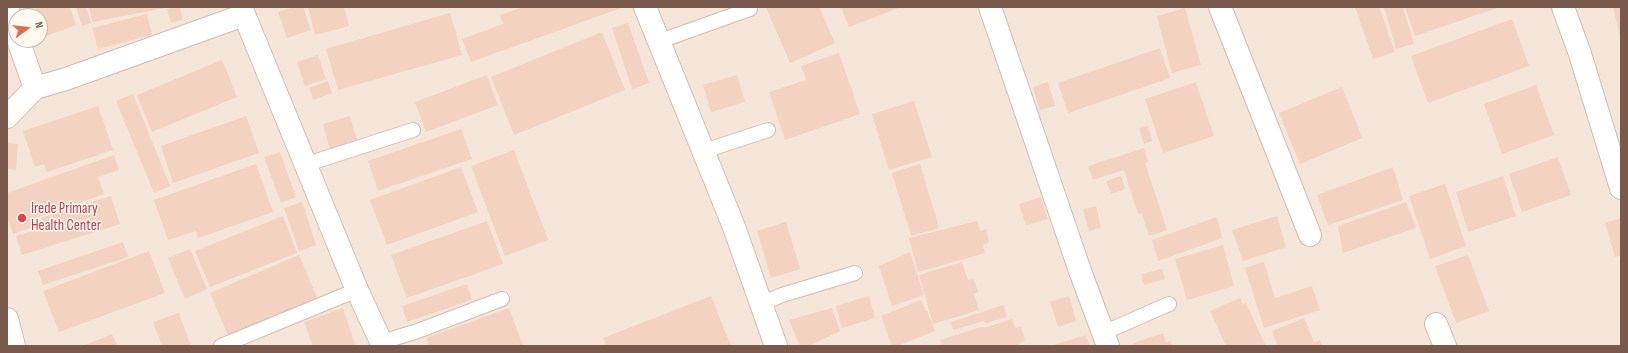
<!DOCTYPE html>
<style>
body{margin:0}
#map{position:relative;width:1628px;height:353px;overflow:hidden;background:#fdf5eb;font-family:"Sofia Sans Condensed",sans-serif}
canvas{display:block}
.frame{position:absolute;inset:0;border:8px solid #79594c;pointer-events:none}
.north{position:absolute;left:8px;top:8px;width:40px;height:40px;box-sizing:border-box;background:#fff9f2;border:1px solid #c9b9b0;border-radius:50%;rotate:75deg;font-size:11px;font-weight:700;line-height:16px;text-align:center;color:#79594c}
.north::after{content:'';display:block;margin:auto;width:14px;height:18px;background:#e7664f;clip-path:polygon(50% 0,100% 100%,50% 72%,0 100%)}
</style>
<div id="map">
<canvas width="1628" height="353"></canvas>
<div class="frame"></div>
<div class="north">N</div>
</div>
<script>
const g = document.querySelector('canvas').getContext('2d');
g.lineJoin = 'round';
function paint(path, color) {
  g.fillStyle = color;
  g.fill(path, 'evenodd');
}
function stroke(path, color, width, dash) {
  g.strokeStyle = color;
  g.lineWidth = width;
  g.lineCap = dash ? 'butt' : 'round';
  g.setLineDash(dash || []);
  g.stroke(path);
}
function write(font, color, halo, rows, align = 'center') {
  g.font = font + ' "Sofia Sans Condensed",sans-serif';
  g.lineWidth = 3;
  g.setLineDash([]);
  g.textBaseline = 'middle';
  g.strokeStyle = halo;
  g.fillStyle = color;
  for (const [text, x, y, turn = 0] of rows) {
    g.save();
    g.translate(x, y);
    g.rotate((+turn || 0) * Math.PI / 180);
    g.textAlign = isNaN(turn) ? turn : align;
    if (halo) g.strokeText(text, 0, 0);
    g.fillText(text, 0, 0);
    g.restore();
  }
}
paint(new Path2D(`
 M7,7h1614v339h-1614zM16,16h24v24h-24z`), '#f5e6d9');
paint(new Path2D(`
 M35,7h35l6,18 -30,11 -6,-20z
 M76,7h10l5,16 -9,3z
 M89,7h75v1l-72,14z
 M175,7h5l3,13 -12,3 -4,-14z
 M294,7h9l8,23 -24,8 -9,-26z
 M308,7h36l5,19 -34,9z
 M523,7h101l-153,55 -9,-23 41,-15 -3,-9z
 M766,7h53l16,36 -45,20z
 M841,7h60l-52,20z
 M1355,7h24l16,45 -22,7z
 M1384,7h19l11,37 -18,5z
 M1405,7h95l-85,29z
 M1613,7h8v30h-1z
 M1185,8l16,57 -29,8 -15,-57z
 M450,13l12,42 -124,35 -12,-41z
 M147,14l5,21 -54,14 -6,-21z
 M1512,19l17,47 -101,37 -17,-47z
 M628,23l21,60 -17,6 -20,-61z
 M602,32l23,58 -111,45 -23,-58z
 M1160,48l10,30 -102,35 -10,-30z
 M839,53l21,61 -75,26 -16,-48 37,-12 -5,-14z
 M318,55l8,24 -21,7 -8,-24z
 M222,60l15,37 -85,35 -15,-37z
 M487,75l11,30 -72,27 -11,-30z
 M737,75l8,27 -34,10 -8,-27z
 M328,81l4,12 -19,7 -4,-12z
 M1048,82l7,24 -15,4 -7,-23z
 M1196,82l18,54 -51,17 -18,-54z
 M1536,85l18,50 -52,19 -18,-50z
 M1342,87l20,51 -62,26 -21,-51z
 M133,94l37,92 -16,7 -38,-92z
 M914,101l18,56 -43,13 -17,-56z
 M98,106l15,44 -66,22 -3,-8 -9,3 -12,-36z
 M246,116l13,37 -86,30 -12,-37z
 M350,116l8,27 -28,7 -7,-26z
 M1148,126l4,15 -8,3 -5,-16z
 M461,129l11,30 -94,32 -10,-30z
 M7,143l11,1 -2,26 -9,-1z
 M1144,148l4,14 -3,1 22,67 -18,6 -7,-23 -4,1 -14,-44 -31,10 -5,-14z
 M514,150l34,90 -43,16 -34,-90z
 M280,152l16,45 -15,6 -17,-46z
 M114,155l5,15 -21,7 6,17 -68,24 2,7 -25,9 -6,-18v-23z
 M1558,157l13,38 -49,17 -13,-38z
 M256,164l17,48 -75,26 -2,-7 -28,9 -14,-40z
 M920,164l19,64 -28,8 -19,-63z
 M461,167l17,45 -91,33 -17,-45z
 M1393,167l10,33 -75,25 -11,-30z
 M1121,176l4,13 -14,5 -5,-13z
 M1503,176l13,40 -48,16 -12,-40z
 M1445,184l21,62 -36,13 -21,-63z
 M111,196l9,28 -98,31 -6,-19 28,-9 -3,-9z
 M1041,197l7,22 -22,6 -7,-21z
 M302,202l14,43 -17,6 -15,-43z
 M1406,202l10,26 -73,25 -5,-27z
 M1096,206l5,22 -12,3 -6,-22z
 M283,216l14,37 -87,34 -15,-36z
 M1277,216l9,31 -43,14 -11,-31z
 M1217,217l5,21 -64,23 -6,-21z
 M1621,218v37l-6,2 -10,-34z
 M487,221l16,43 -96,34 -16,-43z
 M977,221l3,10 6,-2 3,13 -6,3 2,8 -67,19 -9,-34z
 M786,222l14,47 -29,9 -14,-47z
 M123,242l5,15 -85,28 -5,-14z
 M1223,245l11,41 -47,14 -12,-41z
 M190,249l17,40 -22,10 -17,-41z
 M149,251l16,42 -106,39 -16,-41z
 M910,252l14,43 -32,11 -13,-40z
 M299,255l20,47 -89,38 -20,-47z
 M1468,255l21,56 -33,12 -21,-57z
 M962,262l6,18 6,-1 4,13 -4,2 5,16 -46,14 -14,-49z
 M1264,262l11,36 37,-12 8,24 -56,18 -19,-60z
 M1162,269l3,10 -21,6 -3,-11z
 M467,284l5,16 -65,22 -5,-16z
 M711,296l20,50h-125l-3,-8z
 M869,296l6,22 -33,10 -6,-22z
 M1069,296l7,25 -18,6 -8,-25z
 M1240,298l3,7 3,-2 20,43h-40l-16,-35z
 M921,300l5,11h1l8,20 -38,15h-5l-11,-30z
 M1004,305l3,12 -21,6 -2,-2 -31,9 -2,-8z
 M343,308l12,36 -7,2h-35l-9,-24z
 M509,308l14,38h-94l-3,-8z
 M832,308l8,23 -31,15h-9l-11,-26z
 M179,313l12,33h-29l-9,-24z
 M1304,318l10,24 6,-2 2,6h-44l-6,-15z
 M1012,319l3,9 6,-1 4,13 -6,4v2h-77l-2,-6 41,-13h6z
 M1163,333l3,9 5,-1 1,5h-38l-1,-3z
 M112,334l5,12h-35z
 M1086,335l4,11h-39z`), '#f3d2c2');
const lane = new Path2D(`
 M660,41l90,-32
 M704,151l64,-21
 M307,164l106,-34
 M761,304l21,-9 73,-22
 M1103,333l66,-29
 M381,342l34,-10 87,-33
 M221,346l136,-56`);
const street = new Path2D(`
 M241,7l116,283 26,56
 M645,7l89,220 42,119
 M990,7l90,264 28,75
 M1220,7l90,228
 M1563,7l17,47 41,134
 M7,8l9,26
 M18,40l17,48
 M7,117l28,-29 31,-9 178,-64
 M7,319l7,27
 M1436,324l9,22`);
stroke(lane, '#d0bbaf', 16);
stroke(street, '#d0bbaf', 24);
stroke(lane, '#fff', 14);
stroke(street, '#fff', 22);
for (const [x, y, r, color] of [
 [22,218,5,"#e0444e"]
]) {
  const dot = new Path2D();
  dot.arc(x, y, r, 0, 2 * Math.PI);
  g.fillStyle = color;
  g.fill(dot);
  stroke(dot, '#fff9f2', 1.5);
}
write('15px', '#be3a42', '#fff9f2', [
 ["Irede Primary",31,209],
 ["Health Center",31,226]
], 'left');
</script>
